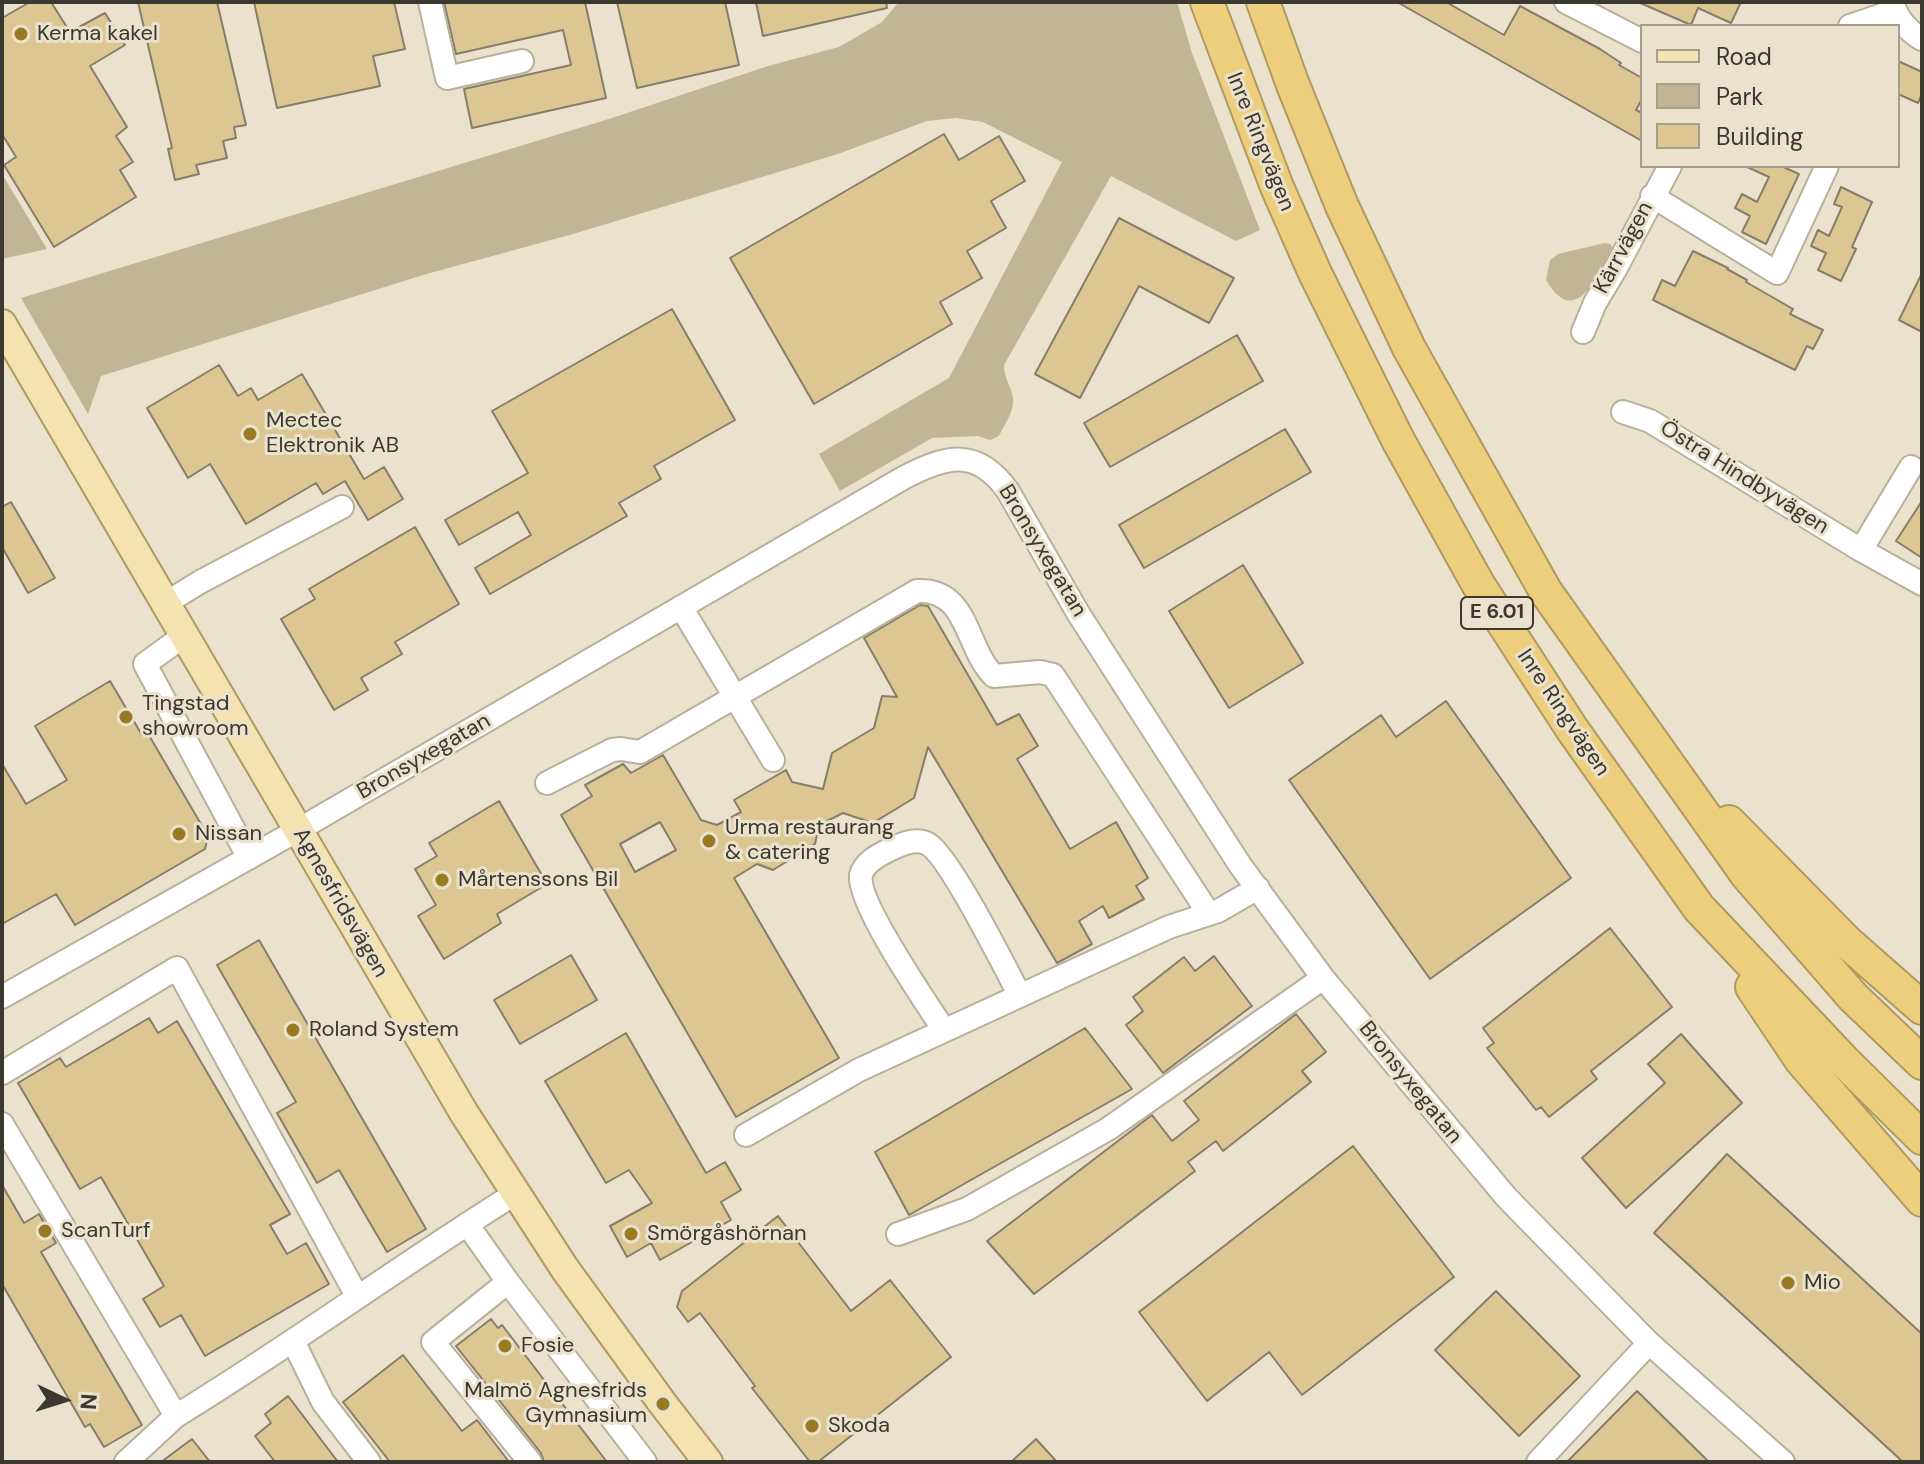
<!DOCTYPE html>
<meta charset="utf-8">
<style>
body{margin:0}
#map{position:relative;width:1924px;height:1464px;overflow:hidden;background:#ebe2cd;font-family:"DM Sans",sans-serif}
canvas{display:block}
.frame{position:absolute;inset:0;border:4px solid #3b382f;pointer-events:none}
.legend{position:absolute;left:1640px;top:24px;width:260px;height:144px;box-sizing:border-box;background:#ebe2cd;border:2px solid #a59e8e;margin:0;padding:10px 14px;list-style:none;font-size:24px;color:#3b382f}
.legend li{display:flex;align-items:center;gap:16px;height:40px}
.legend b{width:40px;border:2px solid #a59e8e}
.north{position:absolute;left:24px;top:1360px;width:80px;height:80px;-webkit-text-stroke:6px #ebe2cd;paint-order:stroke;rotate:94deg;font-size:22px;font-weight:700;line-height:32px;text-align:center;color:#3b382f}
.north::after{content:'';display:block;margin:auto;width:28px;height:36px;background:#3b382f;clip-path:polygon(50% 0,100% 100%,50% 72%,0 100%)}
</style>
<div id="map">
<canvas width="1924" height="1464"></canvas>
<div class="frame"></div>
<ul class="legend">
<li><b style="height:10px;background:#f4e2b1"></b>Road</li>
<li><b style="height:22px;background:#c2b595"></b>Park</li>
<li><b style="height:22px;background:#dcc793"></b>Building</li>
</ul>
<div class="north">N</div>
</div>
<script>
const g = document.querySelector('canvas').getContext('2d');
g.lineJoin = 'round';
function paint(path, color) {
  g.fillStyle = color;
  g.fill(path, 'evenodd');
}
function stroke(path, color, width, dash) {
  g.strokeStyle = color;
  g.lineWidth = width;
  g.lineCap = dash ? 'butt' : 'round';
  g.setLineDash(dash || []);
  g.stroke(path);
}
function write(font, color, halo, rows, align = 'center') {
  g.font = font + ' "DM Sans",sans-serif';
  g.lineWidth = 6;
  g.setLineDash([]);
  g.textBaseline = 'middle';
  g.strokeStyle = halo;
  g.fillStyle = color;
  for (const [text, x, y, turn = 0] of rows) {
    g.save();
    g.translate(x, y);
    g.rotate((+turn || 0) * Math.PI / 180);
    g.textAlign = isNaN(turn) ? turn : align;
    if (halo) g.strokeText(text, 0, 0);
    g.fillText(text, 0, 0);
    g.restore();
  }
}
paint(new Path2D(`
 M899,2h278l15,51 68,177 -24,11 -125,-65 -107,189c0,14 7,20 9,33 2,12 -9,28 -14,38l-9,4 -12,-4 -46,2 -92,53 -21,-37 130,-76 113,-216 -79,-40 -27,-4 -29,3 -89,33 -265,80 -150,41 -322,101 -13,38 -67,-116 591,-180 156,-52 71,-19 43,-25z
 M2,174l45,75 -45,10z
 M1605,243l5,1 3,4c-15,26 -37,83 -67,32l4,-20 8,-6z`), '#c2b595');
const building = new Path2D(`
 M30,2h21l19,30 35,-19 20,32 -35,21 37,61 -11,9 17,26 -13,8 16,27 -82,50 -50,-82 12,-8 -14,-23v-116z
 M138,2h79l29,123 -12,2 2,11 -13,3 4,17 -31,7 3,9 -24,6 -7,-31 4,-1z
 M254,2h140l11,47 -32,7 7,30 -103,22z
 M444,2h141l21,96 -134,30 -8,-39 107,-24 -8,-35 -107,24z
 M617,2h108l14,63 -102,23z
 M756,2h130l1,6 -124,28z
 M1397,2h49l58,33 16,-29 80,43 21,14 -2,2 23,13v21l-6,11 6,3v28z
 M1638,2h103l-10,21 -33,-15 -7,17z
 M1898,61l24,11v22l-4,9 -20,-9z
 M944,134l15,26 40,-24 26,45 -34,20 15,27 -39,23 15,27 -42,24 12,22 -138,80 -84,-146z
 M1745,166h36l18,8 -33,70 -24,-12 8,-16 -15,-8 7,-14 15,8 12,-25z
 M1841,187l31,15 -20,45 4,2 -15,32 -23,-11 8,-17 -15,-7 7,-16 11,6 13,-29 -8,-3z
 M1119,218l115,60 -25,45 -70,-37 -59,112 -45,-24z
 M1693,251l35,17 -1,1 20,11 -1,2 47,27 -3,5 33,16 -10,19 -6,-3 -12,24 -142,-70 9,-20 13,6z
 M1922,273v59l-23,-12z
 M672,309l63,111 -81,46 7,13 -42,24 8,13 -137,78 -15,-26 56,-33 -13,-23 -59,33 -14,-25 83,-47 -36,-62z
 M1237,335l26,46 -153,86 -26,-44z
 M219,365l19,31 13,-8 7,12 44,-26 62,105 20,-12 19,32 -35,21 -23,-39 -22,13 -7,-11 -70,41 -36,-60 -22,14 -41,-70z
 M1285,429l26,43 -167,96 -25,-43z
 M1922,501v57l-26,-17z
 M11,502l44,76 -27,15 -26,-46v-40z
 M415,527l44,77 -64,38 7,12 -41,24 7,12 -34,20 -53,-91 34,-20 -6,-10z
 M1243,565l60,98 -74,45 -60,-97z
 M920,605l8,1 69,119 22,-11 19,32 -21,13 53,90 46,-27 32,56 -12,8 8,13 -35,19 -6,-12 -24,15 13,23 -35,19 -129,-216 -14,51 -41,25 -30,-10 -24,12 -4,19 -42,26 -16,-6 -23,14 105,180 -103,59 -175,-302 31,-19 -7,-11 38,-21 8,9 32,-18 38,65 16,5 24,-13 -7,-12 52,-30 6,12 31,7 9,-36 42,-25 8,-32 15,1 -33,-59zM660,822l16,28 -41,22 -15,-28z
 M110,681l32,54 5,-3 61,104 -3,13 -130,76 -19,-31 -54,30v-160l24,40 41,-24 -32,-54z
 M1446,701l125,177 -141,101 -141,-199 92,-65 15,22z
 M499,801l48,83 -50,30 4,9 -57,36 -26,-43 18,-11 -21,-36 22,-13 -8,-13z
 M1610,928l62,79 -81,64 6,8 -48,38 -8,-10 -5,3 -49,-62 7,-5 -11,-15z
 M259,940l167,289 -39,23 -48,-82 -22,13 -40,-70 19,-11 -79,-137z
 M571,955l26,45 -77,44 -26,-44z
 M1214,956l38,50 -89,67 -37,-48 17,-14 -10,-14 51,-40 11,14z
 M1296,1014l30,38 -24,19 9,11 -88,69 -7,-10 -28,21 7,9 -161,123 -47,-53 165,-126 20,26 27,-21 -15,-19z
 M149,1018l9,15 19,-12 113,193 -20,11 17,29 19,-11 23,41 -124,72 -24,-41 -21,12 -17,-28 21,-13 -63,-109 -21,12 -62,-106 42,-25 6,9z
 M1085,1028l47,61 -223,126 -34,-63z
 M626,1033l80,140 19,-11 16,28 -20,12 10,18 -71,40 -9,-17 -24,14 -17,-31 42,-23 -23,-33 -23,13 -61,-102z
 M1681,1034l61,69 -116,105 -44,-50 83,-75 -17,-19z
 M1353,1146l101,131 -152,118 -33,-43 -62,49 -68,-89z
 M1727,1154l195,180v128h-19l-249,-229z
 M2,1185l22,38 15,-9 17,29 -15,9 101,173 -38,22 -14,-23 -5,3 -83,-143z
 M778,1216l73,95 39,-31 61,77 -133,105h-8l-58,-74 3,-2 -55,-73 -12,9 -11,-15 5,-16z
 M1496,1291l84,85 -61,60 -84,-86z
 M491,1319l7,9 4,-3 105,137h-63l-3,-9 -85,-107z
 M403,1355l59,76 15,-11 32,42h-119l-47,-60z
 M1637,1391l72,71h-142z
 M288,1396l50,66h-63l-20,-26 16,-13 -6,-9z
 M192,1439l18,23h-49z
 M1036,1439l21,23h-46z`);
paint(building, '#dcc793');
stroke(building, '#867e6b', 2);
const minor = new Path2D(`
 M430,2l17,76 75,-17
 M1566,2l76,39
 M1893,2c2,15 16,30 29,37
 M1850,26l44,-15
 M1652,196l125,77 50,-107
 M1583,332l12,-29 21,-35 54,-102
 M1623,412l27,9 211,129 61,34
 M1861,550l50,-83
 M166,603l34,-21 142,-75
 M681,607l92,153
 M185,635l-40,29 104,194
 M547,783l65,-33 9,-1 19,3 277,-161c52,-3 48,57 77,85l46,-4 13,3 156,239
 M2,997l296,-167 607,-353c43,-22 72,-29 103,14l70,122 162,252 83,113 184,220 142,145 134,119
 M944,1030c-17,-26 -88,-129 -83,-155 3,-12 16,-19 26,-24 12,-6 28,-14 41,-7 21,12 78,125 92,152
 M2,1073l175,-105 180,328
 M2,1124l174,292c116,-71 225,-151 340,-223
 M746,1135l113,-65 310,-143 49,-16 40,-23
 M467,1224l41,58 137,180
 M898,1234l69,-25 141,-80 215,-151
 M508,1282l-75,60 97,120
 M293,1341l30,61 46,60
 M126,1462l50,-46
 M1538,1462l111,-119`);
const major = new Path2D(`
 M2,324l462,789 101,156 98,135 45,58`);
const highway = new Path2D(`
 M1207,2l70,185 38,86 83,167 80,144 94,145 127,179 145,153 78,77
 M1263,2l30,83 49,121 67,142 137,244 201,283 106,122 69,66
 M1729,822l118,120 75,66
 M1752,987l49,73 121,140`);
stroke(minor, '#b8b09b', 26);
stroke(major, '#af9a62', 32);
stroke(highway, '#af9a62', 36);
stroke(minor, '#fff', 22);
stroke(major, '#f4e2b1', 28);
stroke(highway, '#edce7d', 32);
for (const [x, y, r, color] of [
 [21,34,8,"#987a23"],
 [250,434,8,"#987a23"],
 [126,717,8,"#987a23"],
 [179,834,8,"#987a23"],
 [709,841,8,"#987a23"],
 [442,880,8,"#987a23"],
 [293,1030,8,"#987a23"],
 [45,1231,8,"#987a23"],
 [631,1234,8,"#987a23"],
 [1788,1283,8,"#987a23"],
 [505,1346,8,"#987a23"],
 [663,1404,8,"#987a23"],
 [812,1426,8,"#987a23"]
]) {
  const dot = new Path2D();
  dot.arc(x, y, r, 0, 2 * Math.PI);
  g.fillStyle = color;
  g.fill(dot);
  stroke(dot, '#ebe2cd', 3);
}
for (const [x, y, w] of [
 [1497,613,72]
]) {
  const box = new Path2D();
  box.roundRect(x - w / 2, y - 16, w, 32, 6);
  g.fillStyle = '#ebe2cd';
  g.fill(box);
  stroke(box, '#3b382f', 2);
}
write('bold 20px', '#3b382f', null, [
 ["E 6.01",1497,613]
]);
write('22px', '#3b382f', '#ebe2cd', [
 ["Kerma kakel",37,34],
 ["Mectec",266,421],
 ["Elektronik AB",266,446],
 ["Tingstad",142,704],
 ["showroom",142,729],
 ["Urma restaurang",725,828],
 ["& catering",725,853],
 ["Nissan",195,834],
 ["Mårtenssons Bil",458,880],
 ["Roland System",309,1030],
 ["ScanTurf",61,1231],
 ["Smörgåshörnan",647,1234],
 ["Mio",1804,1283],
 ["Fosie",521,1346],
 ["Malmö Agnesfrids",647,1391,"right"],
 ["Gymnasium",647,1416,"right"],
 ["Skoda",828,1426]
], 'left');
write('22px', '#3b382f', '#ebe2cd', [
 ["Inre Ringvägen",1260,142,68],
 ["Kärrvägen",1624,248,-62],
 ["Östra Hindbyvägen",1744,478,32],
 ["Bronsyxegatan",1042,551,59],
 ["Inre Ringvägen",1563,713,56],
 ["Bronsyxegatan",424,757,-30],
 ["Agnesfridsvägen",340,903,60],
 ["Bronsyxegatan",1410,1083,51]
]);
</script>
